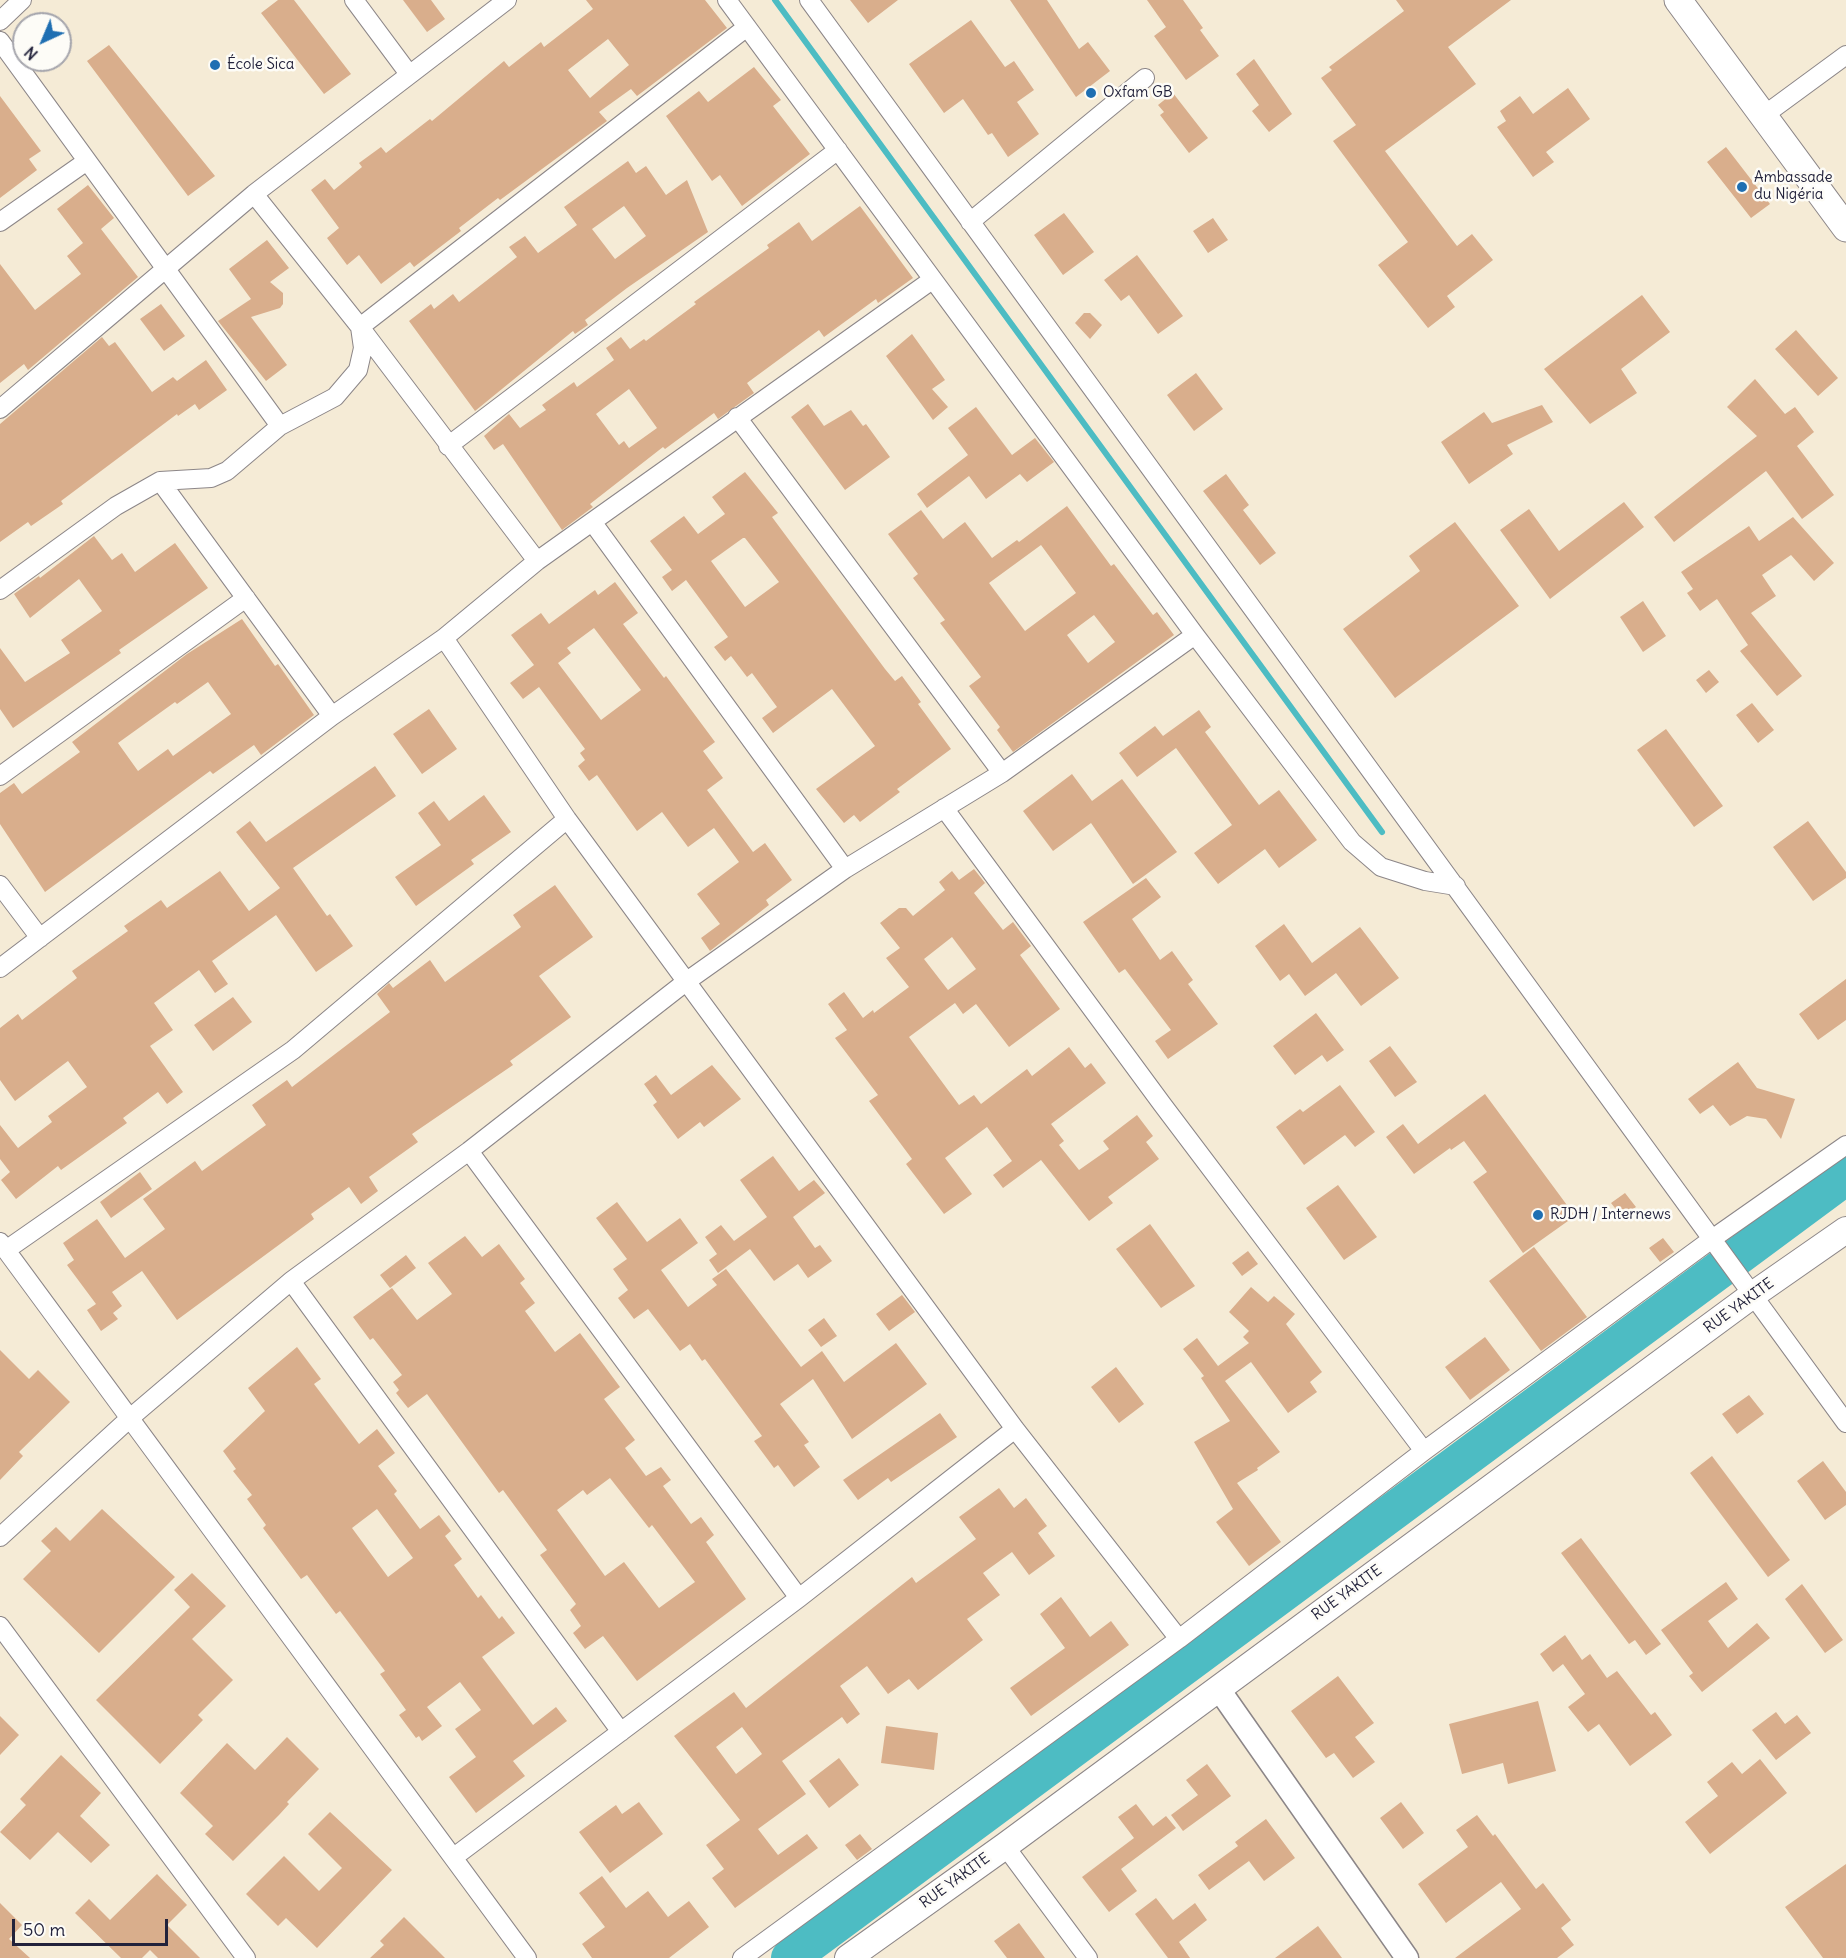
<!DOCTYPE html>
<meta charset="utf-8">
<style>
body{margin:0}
#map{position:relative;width:1846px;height:1958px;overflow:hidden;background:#f5ebd6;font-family:Delius,sans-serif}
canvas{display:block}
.north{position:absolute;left:12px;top:12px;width:60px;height:60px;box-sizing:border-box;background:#fdfcf7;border:2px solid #a5a5ac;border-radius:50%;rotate:224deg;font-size:16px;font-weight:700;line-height:24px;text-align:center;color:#22223b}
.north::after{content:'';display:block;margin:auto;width:21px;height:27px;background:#1f6fb2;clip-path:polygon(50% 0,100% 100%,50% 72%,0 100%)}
.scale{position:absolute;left:12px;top:1919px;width:156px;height:27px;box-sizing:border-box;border:3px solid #22223b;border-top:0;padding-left:8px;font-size:18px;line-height:21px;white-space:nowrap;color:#22223b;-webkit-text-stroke:4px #fdfcf7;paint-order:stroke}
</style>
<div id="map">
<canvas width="1846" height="1958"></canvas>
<div class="north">N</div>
<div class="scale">50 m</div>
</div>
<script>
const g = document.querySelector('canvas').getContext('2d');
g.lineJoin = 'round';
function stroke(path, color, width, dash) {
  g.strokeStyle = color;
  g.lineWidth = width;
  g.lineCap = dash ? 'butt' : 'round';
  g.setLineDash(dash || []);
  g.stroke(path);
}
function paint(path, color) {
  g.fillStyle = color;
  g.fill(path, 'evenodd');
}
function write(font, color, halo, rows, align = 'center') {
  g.font = font + ' Delius,sans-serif';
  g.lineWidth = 5;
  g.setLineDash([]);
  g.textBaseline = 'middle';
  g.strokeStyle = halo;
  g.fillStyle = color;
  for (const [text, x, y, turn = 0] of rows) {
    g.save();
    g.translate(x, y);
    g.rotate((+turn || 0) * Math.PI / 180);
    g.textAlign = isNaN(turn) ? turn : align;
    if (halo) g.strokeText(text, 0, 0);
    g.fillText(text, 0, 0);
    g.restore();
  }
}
stroke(new Path2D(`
 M775,0l607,832`), '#4dbcc3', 6);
stroke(new Path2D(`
 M790,1958l1056,-782`), '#4dbcc3', 38);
paint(new Path2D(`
 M278,0h16l57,74 -27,20 -63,-81z
 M403,0h28l14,19 -18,13z
 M586,0h119l22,28 -90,68 -6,-7 -32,23 8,9 -107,79 -2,-2 -39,30 2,3 -47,36 -4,-5 -29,22 -22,-29 -12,10 -20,-27 12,-10 -28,-38 14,-11 9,11 28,-23 -3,-4 22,-16 5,6 44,-34 2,2 72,-60 5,6 32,-25 3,5 49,-38zM608,39l21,26 -39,33 -22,-28z
 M850,0h48l-30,23z
 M1010,0h37l32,49 9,-7 22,29 -34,26z
 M1147,0h36l20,28 -3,2 19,26 -33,24 -32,-44 12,-9z
 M1396,0h115l-63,47 28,37 -91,67 72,95 15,-12 21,26 -46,36 8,11 -27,21 -50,-63 30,-23 -75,-101 23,-16 -35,-47 11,-8 -3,-3 75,-56z
 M971,20l34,47 9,-6 20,29 -17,12 22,32 -31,23 -16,-24 -4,2 -25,-36 -19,14 -35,-49z
 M109,45l106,131 -27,20 -101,-135z
 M1254,59l38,55 -23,18 -17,-21 7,-6 -23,-31z
 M754,67l27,33 -8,6 37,48 -68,52 -22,-31 -8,6 -46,-65 33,-25 9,11z
 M1568,88l22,31 -44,33 8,10 -21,15 -36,-50 9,-6 -6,-10 20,-15 13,18z
 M1173,93l35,45 -19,15 -29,-38 4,-3 -6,-7z
 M0,96l41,55 -12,8 8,11 -37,28z
 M1726,147l44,57 -19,14 -44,-56z
 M628,161l8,12 10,-7 20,29 21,-15 21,52 -81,56 -42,32 3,5 -13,9 -2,-3 -98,80 -66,-90 22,-17 3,5 19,-15 6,8 58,-45 -8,-10 16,-11 13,17 39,-28 -13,-18zM624,206l22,30 -31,23 -23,-30z
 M88,185l26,33 -13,11 37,48 -110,93 -4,-6 -24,19v-119l35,46 46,-36 -14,-18 16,-13 -26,-34z
 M860,206l53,72 -35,25 -2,-4 -52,38 -5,-7 -72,53 7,10 -36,26 -4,-6 -49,36 -2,-2 -73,57 3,3 -31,23 -59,-86 -9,6 -10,-14 25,-22 11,14 26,-18 -4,-5 32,-23 3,5 37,-27 -8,-12 15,-11 9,12 14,-10 2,2 50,-37 -2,-2 75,-54 -2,-3 32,-23 13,19zM629,389l28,39 -28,20 -5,-7 -5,4 -23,-31z
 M1064,213l30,39 -31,23 -29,-40z
 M1213,218l15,22 -20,13 -15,-22z
 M267,240l22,28 -19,14 13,11v11l-3,4 -29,9 36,48 -21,16 -48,-60 33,-22 -22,-30z
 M1137,255l46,61 -25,18 -29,-39 -8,6 -17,-21z
 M1642,295l28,37 -49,37 16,24 -47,31 -46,-55z
 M161,304l24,32 -21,15 -24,-32z
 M1084,313h6l12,12 -12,14 -15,-16z
 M1796,330l42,48 -20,18 -43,-47z
 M912,334l33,46 -13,9 16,18 -15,13 -47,-64z
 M102,337l7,9 6,-4 37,50 21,-15 4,4 29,-21 21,30 -28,20 -4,-6 -17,12 -1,-2 -116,87 2,3 -32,22 -3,-4 -28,20v-118z
 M1196,373l27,36 -29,22 -27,-36z
 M1755,379l30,35 10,-7 19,25 -17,14 37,49 -32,24 -36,-48 -92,71 -20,-25 103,-81 -30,-29z
 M808,404l16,22 27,-16 12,16 3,-2 24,33 -45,33 -54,-73z
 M1542,405l11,17 -46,23 6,9 -44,30 -28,-42 43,-30 8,11z
 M976,407l36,48 23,-17 19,24 -27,20 -7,-8 -34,25 -17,-23 -42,32 -10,-14 51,-39 -20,-27z
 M745,472l33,41 -6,4 113,152 10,12 7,-5 19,26 -3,2 33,45 -54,40 3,3 -40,30 -6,-7 -10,8 -28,-34 59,-43 -43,-57 -59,44 -11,-15 15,-11 -25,-34 -5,4 -16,-21 -6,5 -11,-14 14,-10 -42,-57 -14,11 -10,-14 10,-7 -22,-29 34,-25 14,18 27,-20 -13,-17zM743,538h2l34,44 -34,25 -34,-46z
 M1226,474l23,31 -6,5 33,43 -16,12 -57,-74z
 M1624,502l20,25 -94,72 -50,-69 29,-21 30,42z
 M1067,506l44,60 3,-2 39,51 4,-3 17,23 -161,117 -16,-22 3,-3 -31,-41 12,-9 -41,-54 5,-3 -32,-42 5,-4 -30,-40 33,-24 22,29 22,-17 27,36 25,-18 2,2zM1041,545l35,48 -51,38 -36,-48zM1094,615l21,27 -27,21 -21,-28z
 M1793,517l41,46 -20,18 -23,-26 -29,20 14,21 -25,17 51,63 -25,20 -37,-45 8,-6 -31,-46 -17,12 -13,-18 6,-4 -12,-17 68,-46 10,15z
 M1455,522l64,84 -124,92 -52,-69 77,-58 -11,-15z
 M94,536l18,24 10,-7 13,19 40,-29 33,45 -89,62 2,3 -108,75 -13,-19v-61l25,34 45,-29 -9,-13 41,-29 -23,-32 -49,39 -16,-24 25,-18 1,2z
 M615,582l23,31 -15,11 41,54 2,-2 49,66 -12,9 20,27 -16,12 46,62 12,-9 27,37 -26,20 3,5 -59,46 -9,-13 19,-14 -23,-30 42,-32 -25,-34 -26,19 -26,-35 -25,19 -40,-56 -8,6 -11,-15 7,-6 -5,-7 5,-4 -46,-62 -16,12 -13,-16 24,-18 -23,-30 30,-22 8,11 46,-34 3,5zM594,628l47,62 -40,30 -43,-57 13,-10 -4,-5z
 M1643,601l23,35 -23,16 -23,-35z
 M242,619l33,47 3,-2 36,51 -53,40 -7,-10 -41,29 -3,-3 -165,121 -45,-68v-31l14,-10 8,11 58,-42 -8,-10 115,-88zM208,682l23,32 -58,42 -5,-7 -30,22 -20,-28 57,-41 2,2z
 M1709,670l10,12 -13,11 -10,-13z
 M1752,703l22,27 -16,13 -22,-28z
 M429,709l28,40 -35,25 -29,-40z
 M1199,710l12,17 -6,5 54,73 20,-15 38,50 -38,28 -14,-19 -47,35 -24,-31 38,-28 -56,-77 -39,29 -18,-24 36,-27 8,10z
 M1666,729l57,77 -29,21 -57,-77z
 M375,766l21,30 -103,72 34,48 3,-2 23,32 -37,26 -40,-57 -64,46 16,23 -13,9 -16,-23 -45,33 19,27 -23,16 33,46 -16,12 -9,-12 -35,26 4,5 -66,47 -3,-4 -42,33 -15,-19 9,-8 -10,-13v-34l18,23 34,-26 -4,-6 39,-29 -19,-26 -53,40 -15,-21v-52l18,-14 4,6 55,-42 -5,-7 56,-40 -4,-5 37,-26 6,8 53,-37 29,40 31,-23 -44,-56 14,-11 16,21z
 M1072,774l20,27 30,-22 55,73 -44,32 -42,-61 -38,28 -30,-40z
 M484,795l27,37 -40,28 3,4 -58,42 -21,-29 46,-32 -23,-32 16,-12 15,20z
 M1808,821l38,51v6l-33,23 -40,-54z
 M974,869l11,14 -11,10 29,37 10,-8 18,24 -11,9 40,54 -51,38 -33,-43 -13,10 -8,-11 -46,34 50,68 15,-10 7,9 46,-35 5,7 37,-29 16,21 6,-5 15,20 -55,41 13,17 -5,4 20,25 30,-21 -6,-8 34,-26 16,21 -7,6 13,17 -51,38 5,6 -24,18 -48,-61 -38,28 -10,-13 19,-14 -25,-34 -42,31 27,36 -28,20 -38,-50 6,-5 -43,-58 9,-6 -43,-57 12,-8 -19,-26 16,-12 19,26 10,-8 1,3 35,-26 -23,-29 14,-10 -20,-25 19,-15h7l7,8 32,-26 -6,-8 13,-11 7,9zM952,937l24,32 -28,21 -24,-31z
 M1146,878l15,19 -29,22 28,41 12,-9 21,29 -5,4 30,40 -50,35 -13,-18 16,-11 -46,-61 -6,4 -36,-51z
 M555,885l38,52 -54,39 32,41 -61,44 3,4 -101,69 6,8 -49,35 9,14 -17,13 -12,-17 -38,27 3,5 -137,101 -35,-49 -30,21 10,14 -9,7 5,6 -17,12 -14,-21 9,-6 -29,-39 7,-5 -11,-17 34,-24 28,39 40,-29 -22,-30 52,-38 7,10 64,-46 -14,-20 35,-25 5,7 98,-75 -13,-18 12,-11 4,5 37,-28 15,22 76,-55 -8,-12z
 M1284,924l28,39 48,-36 39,51 -38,28 -25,-33 -31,23 -16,-22 -9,7 -25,-35z
 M1846,979v41l-28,20 -19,-26z
 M233,997l19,25 -39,29 -19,-26z
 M1316,1013l28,37 -17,12 -5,-7 -27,20 -22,-29z
 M1390,1046l27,36 -22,15 -26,-36z
 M1738,1062l19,26 38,11 -14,40 -15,-20 -19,-3 -17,10 -17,-21 -13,9 -12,-15z
 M712,1065l29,34 -37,28 -4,-5 -22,17 -25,-34 4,-3 -13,-18 12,-9 15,20z
 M1340,1085l35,47 -20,15 -10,-12 -41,30 -28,-38 24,-18 3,3z
 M1485,1094l90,122 -52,37 -50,-71 14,-10 -23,-31 -13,9 -1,-2 -36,26 -28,-37 17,-13 15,20z
 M773,1156l26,35 15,-11 11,13 -32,24 22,31 5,-3 12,16 -24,17 -10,-14 -24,17 -24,-32 -32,24 -9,-13 8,-6 -12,-17 16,-12 13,16 33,-24 -27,-37z
 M140,1172l12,17 -41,29 -11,-16z
 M1338,1185l39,52 -33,23 -38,-52z
 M1625,1193l11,14 -14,10 -11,-14z
 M617,1202l30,40 33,-24 18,25 -37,27 27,37 29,-22 -5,-6 14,-10 75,98 21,-16 22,31 52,-39 31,41 -75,55 -39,-60 -33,25 29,38 -5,3 16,22 -26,20 -16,-22 -4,3 -20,-27 8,-5 -57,-77 -3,2 -12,-17 -10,7 -32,-42 -14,10 -16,-21 10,-8 -15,-21 14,-10 -31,-41z
 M1150,1224l45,62 -34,22 -45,-59z
 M465,1236l17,21 17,-13 26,35 -5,4 15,20 -10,8 30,41 25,-19 40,54 -16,12 31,41 -10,8 21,28 15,-9 10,13 -8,6 28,38 10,-7 13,18 -8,7 40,57 -109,82 -34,-45 -18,13 -12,-16 8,-7 -11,-16 6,-6 -36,-49 7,-5 -44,-60 -4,3 -72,-99 -19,14 -12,-15 3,-3 -6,-8 9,-7 -29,-37 -3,2 -17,-23 39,-29 25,32 35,-26 -24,-31zM610,1478l39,50 3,-3 43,57 -36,26 -35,-46 -19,14 -48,-66 26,-20 4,5z
 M1663,1238l11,14 -14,10 -11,-14z
 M1534,1247l53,70 -46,34 -52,-70z
 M1248,1251l10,13 -16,12 -10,-13z
 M406,1255l10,13 -26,20 -10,-13z
 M1251,1287l17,15 6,-6 21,18 -9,10 36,48 -12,10 7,10 -29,21 -37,-51 -26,19 55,71 -23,16 1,2 -21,13 44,59 -32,24 -33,-44 17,-13 -39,-67 36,-21 -29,-43 3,-2 -21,-27 14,-11 21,28 31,-23 -6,-6 6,-6 -20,-19z
 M902,1295l13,17 -26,19 -13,-17z
 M824,1318l13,18 -16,11 -13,-17z
 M1485,1337l25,33 -40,30 -25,-33z
 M297,1347l24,32 -7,5 45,60 18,-15 18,24 -17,13 19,25 -3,3 26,35 19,-14 12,16 -6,5 17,23 -8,6 24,33 3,-3 18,24 3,-3 13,17 -33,24 51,68 23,-18 11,14 -54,40 12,15 -49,37 -27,-36 27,-20 -21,-28 26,-19 -21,-28 -33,25 15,19 -20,15 -3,-5 -3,2 -17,-23 7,-5 -26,-36 5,-3 -45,-60 -4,3 -29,-39 -6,4 -38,-51 3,-3 -19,-26 5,-4 -19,-24 3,-2 -13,-18 42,-40 -17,-23zM377,1509l36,49 -25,19 -36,-49z
 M0,1350l29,29 9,-9 32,32 -51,50 4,4 -23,24z
 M1116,1367l28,37 -25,19 -28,-36z
 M1749,1395l15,19 -27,20 -15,-20z
 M940,1413l17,24 -66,45 -3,-4 -30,22 -15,-20z
 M1712,1456l78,104 -22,17 -78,-104z
 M1823,1461l23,31v13l-21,15 -28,-39z
 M999,1488l15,20 12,-10 21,28 -9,7 17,23 -26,19 -17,-23 -29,21 17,22 -33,24 16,21 -65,50 -9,-11 -21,15 -21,-28 -27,20 20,28 -13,10 -5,-7 -60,44 24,33 -48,35 20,26 29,-21 11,14 -83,60 -23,-30 12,-9 -18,-24 34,-25 -66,-84 60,-44 12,16 166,-131 4,6 60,-44 -17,-22zM742,1727l20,27 -26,20 -20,-27z
 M102,1509l73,68 -76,76 -76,-74 28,-28 -10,-10 15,-14 14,14z
 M1581,1538l80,106 -15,11 -11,-15 -6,4 -68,-91z
 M192,1573l34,33 -34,33 41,41 -35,35 5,5 -43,44 -64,-64 94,-93 -16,-17z
 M1726,1582l12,17 -30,22 20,27 29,-25 13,15 -68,54 -13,-16 4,-3 -32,-43z
 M1802,1584l41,56 -18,13 -40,-54z
 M1061,1597l29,40 21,-16 18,24 -98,71 -21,-28 55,-40 -25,-34z
 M1565,1635l17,25 8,-6 17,24 10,-7 34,44 4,-3 17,23 -42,31 -31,-42 -11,8 -20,-25 17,-13 -22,-30 -10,8 -13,-18z
 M1338,1676l36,47 -19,14 20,25 -22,16 -19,-25 -8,5 -35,-47z
 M1538,1701l18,70 -48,13 -5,-21 -41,11 -13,-50z
 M1776,1712l9,12 12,-9 14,18 -35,27 -24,-30z
 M0,1716l19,19 -19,20z
 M886,1726l52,7 -4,37 -53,-7z
 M287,1737l32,32 -32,33 2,2 -10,11 -46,46 -28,-27 8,-8 -33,-33 47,-50 28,27z
 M61,1755l40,38 -21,23 30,29 -19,18 -33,-31 -28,28 -30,-28 26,-27 -6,-6z
 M839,1758l20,27 -30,23 -20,-27z
 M1760,1759l27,34 -77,61 -25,-32 33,-26 -11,-14 25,-20 10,12z
 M1207,1764l24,32 -48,35 -12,-16 27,-20 -12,-15z
 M639,1802l24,32 -53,39 -31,-41 37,-27 6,9z
 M1401,1802l23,31 -21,16 -23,-31z
 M1136,1804l17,22 13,-10 10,12 -55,41 16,22 -28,21 -27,-35 52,-39 -16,-21z
 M330,1812l62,58 -75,78 -31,-30 -8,8 -32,-32 38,-38 35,35 23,-23 -34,-34z
 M1477,1815l16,21 2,-2 41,55 7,-6 28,37 -10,8 13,17 -17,13h-102l66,-49 -20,-27 -55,41 -28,-39 50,-37 -12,-17z
 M1266,1819l29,39 -31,23 -15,-20 -40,29 -11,-15 40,-29 -3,-4z
 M860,1834l12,15 -15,11 -12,-15z
 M1846,1864v94h-23l-38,-51z
 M157,1874l30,31 -20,20 33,33h-42l-8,-8 -8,8h-21l-46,-45 14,-14 21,21z
 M602,1876l24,32 22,-17 20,26 21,-16 20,26 -40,31h-77l-10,-14 23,-17 -26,-34z
 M1156,1898l17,22 22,-17 12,17 -28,22 11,16h-22l-33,-44z
 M0,1903l22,22 -13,14 21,19h-30z
 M404,1917l41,41h-75l14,-13 -4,-4z
 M1019,1923l26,35h-38l-13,-17z
 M1318,1926l24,32h-67z`), '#d9ae8c');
const minor = new Path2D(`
 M354,0l55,74
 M727,0l468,635 157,207 29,25 44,14 31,5
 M809,0l1037,1423
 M0,21l22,-21
 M0,41l280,385
 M1763,116l83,-61
 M254,194l106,133 177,234
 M0,222l87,-61
 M970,222l175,-144
 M0,409l254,-215 253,-194
 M737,417l265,356
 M448,446l390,-296
 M160,481l172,235
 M593,523l252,346
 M0,590l116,-84 44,-25 51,-3 16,-7 53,-45 55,-29 23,-27 5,-22 -3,-21 387,-300
 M444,638l123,181 448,610 164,210
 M0,776l246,-178
 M944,808l218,296 262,347
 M0,885l40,53
 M0,968l332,-252 112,-78 93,-77 395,-281
 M469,1151l330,447
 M0,1242l527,716
 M6,1250l287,-200 274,-231
 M291,1281l330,451
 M0,1537l130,-119 161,-137 178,-130 218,-170 158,-112 157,-96 193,-138
 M0,1626l246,332
 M1005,1846l83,112
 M454,1857l345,-259 216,-169
 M742,1958l437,-319 245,-188 288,-212 134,-94`);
const tertiary = new Path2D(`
 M1218,1688l189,270`);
const secondary = new Path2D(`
 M848,1958l157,-112 749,-552 92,-64`);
const primary = new Path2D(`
 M1678,0l168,228`);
stroke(minor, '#8c8688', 20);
stroke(tertiary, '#8c8688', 25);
stroke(secondary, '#8c8688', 28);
stroke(primary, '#8c8688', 29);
stroke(minor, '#fff', 18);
stroke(tertiary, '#fff', 22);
stroke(secondary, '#fff', 26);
stroke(primary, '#fff', 27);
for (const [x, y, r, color] of [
 [215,65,6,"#1f6fb2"],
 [1091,93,6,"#1f6fb2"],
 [1742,187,6,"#1f6fb2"],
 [1538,1215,6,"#1f6fb2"]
]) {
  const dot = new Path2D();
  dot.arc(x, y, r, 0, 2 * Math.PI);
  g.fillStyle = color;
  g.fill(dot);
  stroke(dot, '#fdfcf7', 2);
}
write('15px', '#22223b', '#fdfcf7', [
 ["École Sica",227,65],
 ["Oxfam GB",1103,93],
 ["Ambassade",1754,178],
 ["du Nigéria",1754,195],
 ["RJDH / Internews",1550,1215]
], 'left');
write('15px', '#22223b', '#fdfcf7', [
 ["RUE YAKITE",1739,1306,-36],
 ["RUE YAKITE",1347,1593,-36],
 ["RUE YAKITE",955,1881,-36]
]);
</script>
